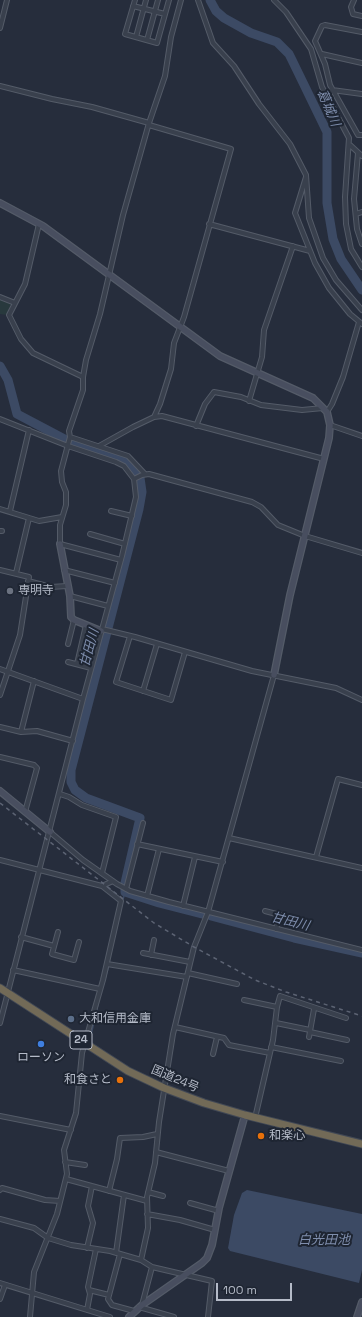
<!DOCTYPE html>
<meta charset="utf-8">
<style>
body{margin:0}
#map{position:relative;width:362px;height:1317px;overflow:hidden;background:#262d3c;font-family:"Space Grotesk",sans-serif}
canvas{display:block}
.scale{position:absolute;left:216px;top:1283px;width:76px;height:18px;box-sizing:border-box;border:2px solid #b5bbc8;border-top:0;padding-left:5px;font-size:12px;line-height:14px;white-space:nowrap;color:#b5bbc8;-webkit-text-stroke:3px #1e2532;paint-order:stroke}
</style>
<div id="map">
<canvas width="362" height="1317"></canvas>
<div class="scale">100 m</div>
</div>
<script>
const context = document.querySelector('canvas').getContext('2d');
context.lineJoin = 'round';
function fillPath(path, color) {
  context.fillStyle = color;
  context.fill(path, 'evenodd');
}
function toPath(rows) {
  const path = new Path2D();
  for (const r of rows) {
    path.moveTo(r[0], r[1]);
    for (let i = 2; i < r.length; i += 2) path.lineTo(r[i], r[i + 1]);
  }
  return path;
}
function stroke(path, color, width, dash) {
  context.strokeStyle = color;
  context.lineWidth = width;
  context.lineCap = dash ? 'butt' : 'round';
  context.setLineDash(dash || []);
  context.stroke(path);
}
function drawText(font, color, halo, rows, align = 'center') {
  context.font = font + ' "Space Grotesk","Noto Sans JP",sans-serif';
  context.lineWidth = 4;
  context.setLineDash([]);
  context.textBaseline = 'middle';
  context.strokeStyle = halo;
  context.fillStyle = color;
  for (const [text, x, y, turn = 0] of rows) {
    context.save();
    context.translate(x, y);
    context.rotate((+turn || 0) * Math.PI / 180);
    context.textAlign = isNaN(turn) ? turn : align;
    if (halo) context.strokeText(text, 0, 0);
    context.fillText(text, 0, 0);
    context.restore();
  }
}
const green = toPath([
 [0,299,11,304,7,315,0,314]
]);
const water = toPath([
 [247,1190,362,1214,362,1270,359,1283,230,1251,228,1248,234,1215,242,1193]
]);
const stream = toPath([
 [122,903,125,892],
 [103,986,109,965],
 [91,1035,98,1004]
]);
const river = toPath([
 [210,0,216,11,224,18,251,33,277,42,289,54,292,60,327,132,327,203,333,239,341,259,362,290],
 [0,366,8,380,17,414,72,443,124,460,133,467,140,478,142,492,139,509,71,770,71,782,75,790,86,798,140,818,125,883,125,892,159,903,202,914],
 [211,916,294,938,362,953]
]);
const street = toPath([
 [135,0,125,34,157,43,169,0],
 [198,0,213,43,234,66,259,104,290,144,306,175,309,218,323,258,336,280,362,310],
 [274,0,286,12,311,49,322,87,349,138,345,197,346,224,351,249,362,267],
 [354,0,351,7,353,14,362,16],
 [133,6,165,14],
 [0,28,7,0],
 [362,32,325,25,322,26,315,41,325,64,330,85,358,135,362,135],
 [136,37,146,0],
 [147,40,158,0],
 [322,54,362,63],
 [0,86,52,99,92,107,149,123],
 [332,90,362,94],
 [149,125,231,149,184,317,174,343,171,369,160,404,154,417],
 [350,145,362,156],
 [358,153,354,199,357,229,362,244],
 [306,177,295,213,315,263,329,288,350,314,362,324],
 [356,214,362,212],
 [39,224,25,284,9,315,21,339,33,353,83,377],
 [209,224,310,251],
 [0,297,15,303],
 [249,401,262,357,264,330,293,246],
 [327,412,332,404,343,377,359,322],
 [0,419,68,446,116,462,124,466,134,479,136,497,122,556,83,699,0,1023],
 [330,425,362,436],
 [196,426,205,404,214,392,241,397,261,405,302,410,323,408],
 [70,437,128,456,145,474],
 [99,446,133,427,154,417,162,416,324,459],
 [134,479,142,475,149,474,252,502,261,507,278,525,305,536,362,553],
 [0,509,39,521,62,517],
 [10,511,29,430],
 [111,511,132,516],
 [0,531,2,531],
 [90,534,125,544],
 [121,560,60,544,60,525,66,505,66,492,62,482,61,471,70,437,69,431,83,390,83,377,86,360,100,314,123,215,149,123,165,76,171,37,181,0],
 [0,570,29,577,20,635,0,695],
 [64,570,115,583],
 [16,573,29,518],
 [28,581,51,587,67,586],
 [70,596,108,606],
 [102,629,135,637,252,671,336,688,362,700],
 [130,636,116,682,171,700,185,652],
 [68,644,74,620],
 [68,662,91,668],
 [77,664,86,625],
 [0,669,83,699],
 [143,691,157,644],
 [0,727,21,732,37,731,73,741],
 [21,732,34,681],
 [0,757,34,765,37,768,25,812],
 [60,794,69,797,82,805,116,817,102,873],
 [50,832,83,860,117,884,130,891,169,902,362,950],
 [229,838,362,868],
 [137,844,223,862],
 [316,857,338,779,362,785],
 [0,860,102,886,113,881],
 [126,889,143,823],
 [147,896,159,849],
 [183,906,195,857],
 [265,911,280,915,276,929],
 [58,932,52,954,74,960,79,942],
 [21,937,54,946],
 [143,953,190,962],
 [151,955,154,940],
 [107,964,187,977],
 [13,970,100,989],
 [188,973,237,984],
 [244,1000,277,1007],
 [276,1023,310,1030],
 [175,1027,224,1038,229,1045,270,1053],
 [310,1032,347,1040],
 [309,1037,314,1009],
 [271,1047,341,1061],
 [213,1054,217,1037],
 [0,1116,71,1130],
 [255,1118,273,1040,277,1007,280,996,346,1018],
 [156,1152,229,1171],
 [65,1162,85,1165],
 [66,1179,147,1201],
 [0,1190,2,1188,45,1200,60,1201],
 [109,1191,117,1159,120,1138,143,1137,157,1134],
 [148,1192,163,1196],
 [190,1203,219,1211],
 [147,1214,180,1220,215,1230],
 [0,1219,34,1228,48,1238,71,1245,110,1251,141,1260,152,1267,212,1281,208,1317],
 [87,1248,93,1223,88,1206,92,1186],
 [116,1253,124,1195],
 [120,1254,108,1299,112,1305,134,1311],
 [141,1260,148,1228,147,1197,155,1163,159,1122,173,1034,194,947,208,912,274,675],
 [0,1283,110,1317],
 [89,1290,109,1295],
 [0,1299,5,1285],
 [142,1305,152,1267],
 [139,1307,174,1317],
 [87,1310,90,1294,88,1287,96,1249],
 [30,1317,34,1272,57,1214,67,1174,64,1150,76,1113,82,1053,103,980,121,901,102,886]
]);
const secondary = toPath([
 [0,203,43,226,220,356,313,398,327,412,330,425,329,438,290,595,274,675],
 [60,544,70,596,71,617,74,620,101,631],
 [0,791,50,832],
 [129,1317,142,1305,202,1263,207,1258,212,1245,219,1208,245,1115],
 [357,1317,362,1302]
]);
const highway = toPath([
 [0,988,128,1071,164,1088,204,1103,245,1115,362,1144]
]);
const rail = toPath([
 [0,803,154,923,194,947,255,980,286,992,362,1016]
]);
const markers = [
 [10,591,4,"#6b7280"],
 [71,1019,4,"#5c6f8a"],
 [41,1044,4,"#3f7fe0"],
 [120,1080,4,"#e8710a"],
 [261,1136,4,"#e8710a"]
];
const shields = [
 [81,1040,22]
];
const shieldNames = [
 ["24",81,1040]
];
const poiNames = [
 ["専明寺",18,591],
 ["大和信用金庫",79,1019],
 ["ローソン",41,1058,"center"],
 ["和食さと",112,1080,"right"],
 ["和楽心",269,1136]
];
const streetNames = [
 ["国道24号",175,1079,23]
];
const waterNames = [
 ["葛城川",328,108,67],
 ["甘田川",90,648,-75],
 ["甘田川",290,922,14],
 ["白光田池",324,1240]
];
fillPath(green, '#28393d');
fillPath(water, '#3c4a64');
stroke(stream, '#3c4a64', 1.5);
stroke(river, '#3c4a64', 9);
stroke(street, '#545b68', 6);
stroke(secondary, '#545b68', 8);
stroke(highway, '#414855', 9);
stroke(street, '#39404d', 4);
stroke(secondary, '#484e5f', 5.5);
stroke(highway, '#726a57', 7);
stroke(rail, '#5c6373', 1.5, [4, 4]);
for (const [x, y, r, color] of markers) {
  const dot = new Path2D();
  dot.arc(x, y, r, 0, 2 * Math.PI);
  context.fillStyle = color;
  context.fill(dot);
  stroke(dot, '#1e2532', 1.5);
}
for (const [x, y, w] of shields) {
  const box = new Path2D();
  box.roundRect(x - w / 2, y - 9, w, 18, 3);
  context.fillStyle = '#1e2532';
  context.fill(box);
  stroke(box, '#b5bbc8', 1);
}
drawText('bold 11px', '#b5bbc8', null, shieldNames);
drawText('12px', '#b5bbc8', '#1e2532', poiNames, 'left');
drawText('12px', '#b5bbc8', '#1e2532', streetNames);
drawText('italic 13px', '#7f8ead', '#1e2532', waterNames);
</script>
